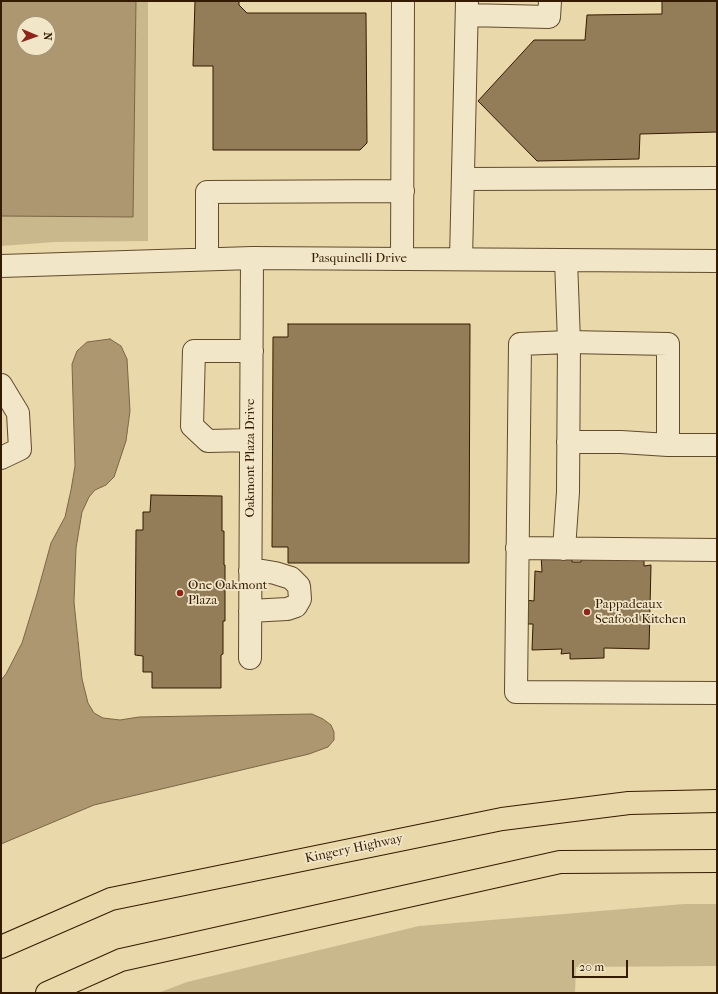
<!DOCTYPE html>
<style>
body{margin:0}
#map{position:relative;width:718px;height:994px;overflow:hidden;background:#e9d8aa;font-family:"IM FELL French Canon",serif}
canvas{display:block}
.frame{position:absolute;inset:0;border:2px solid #351a02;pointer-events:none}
.north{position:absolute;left:16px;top:16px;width:40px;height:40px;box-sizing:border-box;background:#f1e6c8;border:1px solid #a69479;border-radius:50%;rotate:92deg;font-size:11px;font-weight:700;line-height:16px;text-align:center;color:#351a02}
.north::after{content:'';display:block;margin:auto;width:14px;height:18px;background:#8f2418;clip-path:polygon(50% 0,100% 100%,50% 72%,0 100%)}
.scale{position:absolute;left:572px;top:960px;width:56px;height:18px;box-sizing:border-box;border:2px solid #351a02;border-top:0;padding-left:5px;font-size:12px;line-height:14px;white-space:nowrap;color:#351a02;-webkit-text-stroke:3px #f1e6c8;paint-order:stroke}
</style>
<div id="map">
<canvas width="718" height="994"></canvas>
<div class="frame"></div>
<div class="north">N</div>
<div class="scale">20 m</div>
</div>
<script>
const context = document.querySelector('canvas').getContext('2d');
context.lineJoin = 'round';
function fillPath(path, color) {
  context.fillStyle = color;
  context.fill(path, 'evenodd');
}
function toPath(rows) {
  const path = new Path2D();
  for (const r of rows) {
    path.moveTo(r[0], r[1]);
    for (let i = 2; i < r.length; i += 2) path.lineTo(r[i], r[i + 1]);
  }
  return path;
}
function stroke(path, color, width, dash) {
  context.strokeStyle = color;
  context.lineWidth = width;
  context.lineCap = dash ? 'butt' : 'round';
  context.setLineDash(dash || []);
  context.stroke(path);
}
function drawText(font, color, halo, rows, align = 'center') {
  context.font = font + ' "IM FELL French Canon",serif';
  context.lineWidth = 3.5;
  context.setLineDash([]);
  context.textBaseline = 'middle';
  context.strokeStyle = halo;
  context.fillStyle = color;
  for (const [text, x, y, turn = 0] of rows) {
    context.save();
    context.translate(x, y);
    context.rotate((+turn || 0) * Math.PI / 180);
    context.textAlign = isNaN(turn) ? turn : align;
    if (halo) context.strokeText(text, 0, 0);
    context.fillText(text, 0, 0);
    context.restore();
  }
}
const green = toPath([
 [1,1,148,1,148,241,55,242,1,246],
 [24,24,48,24,48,48,24,48],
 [684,904,717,904,717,966,576,967,575,993,158,993,187,982,419,926]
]);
const water = toPath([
 [1,1,136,1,133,217,1,216,1,1],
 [24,24,48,24,48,48,24,48,24,24],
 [110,339,121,346,127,359,130,411,126,441,114,477,106,485,95,490,89,497,82,512,76,548,74,602,82,679,88,703,94,713,103,718,120,720,139,717,312,714,323,719,331,725,334,732,334,740,328,747,309,754,94,805,1,844,1,680,6,674,22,643,37,594,51,543,65,517,71,490,75,466,72,364,77,351,87,342,110,339]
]);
const building = toPath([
 [195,1,239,1,239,5,247,13,366,13,367,143,360,150,213,150,213,66,193,66,195,1],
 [662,1,717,1,717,132,640,134,639,159,537,161,478,101,534,40,585,40,587,15,662,14,662,1],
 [288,324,470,324,469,563,288,563,288,547,272,547,273,337,288,337,288,324],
 [151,495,222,496,222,531,224,531,224,565,225,565,225,621,223,621,223,654,221,655,221,688,152,688,152,672,143,672,143,656,135,655,136,530,143,530,143,512,150,512,151,495],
 [572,552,572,562,581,562,582,556,644,553,644,566,651,565,649,649,604,648,604,658,570,659,570,653,561,654,562,649,532,650,533,624,524,624,525,600,534,601,535,571,542,572,541,554,572,552]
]);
const minor = toPath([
 [467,15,549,17,550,1],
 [463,179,717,178],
 [207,259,207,192,403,191],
 [402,259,403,1],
 [461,259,467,1],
 [566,260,569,342,520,344,516,692,717,693],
 [1,266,252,258,717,261],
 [1,385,18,413,20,449,1,458],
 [251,440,208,441,192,426,194,351,252,351],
 [568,442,621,442,668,445,717,445],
 [517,548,717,550],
 [564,549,568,492,569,342,668,344,668,445],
 [250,611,287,609,296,606,300,599,299,586,291,578,275,573,263,571,250,571],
 [250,658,252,258]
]);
const highway = toPath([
 [1,947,111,899,502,819,629,803,717,801],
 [47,993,121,960,560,862,717,861]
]);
const markers = [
 [180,593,4,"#8f2418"],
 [587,612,4,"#8f2418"]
];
const streetNames = [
 ["Pasquinelli Drive",359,259],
 ["Oakmont Plaza Drive",251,458,-90],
 ["Kingery Highway",354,849,-12]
];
const poiNames = [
 ["One Oakmont",188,586],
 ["Plaza",188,601],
 ["Pappadeaux",595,605],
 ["Seafood Kitchen",595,620]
];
fillPath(green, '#cab88d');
fillPath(water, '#ac9771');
stroke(water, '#7c6545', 1);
fillPath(building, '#937d59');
stroke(building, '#351a02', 1);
stroke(minor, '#624a2c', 24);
stroke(highway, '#351a02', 24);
stroke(minor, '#f1e6c8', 22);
stroke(highway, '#e9d8aa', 22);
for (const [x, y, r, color] of markers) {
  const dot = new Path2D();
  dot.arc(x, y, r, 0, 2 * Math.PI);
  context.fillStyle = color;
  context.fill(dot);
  stroke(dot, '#f1e6c8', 1.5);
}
drawText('13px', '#351a02', '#f1e6c8', streetNames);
drawText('13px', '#351a02', '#f1e6c8', poiNames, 'left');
</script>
